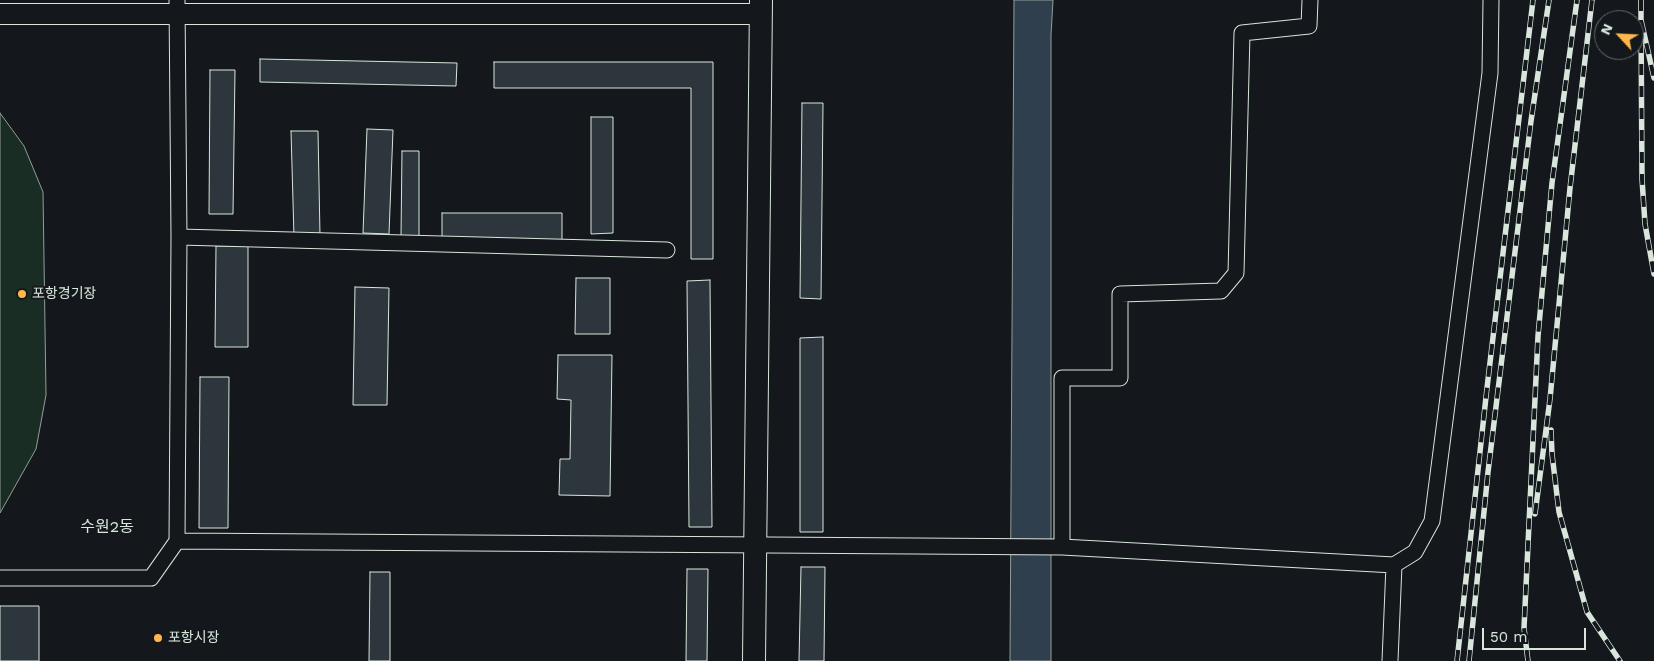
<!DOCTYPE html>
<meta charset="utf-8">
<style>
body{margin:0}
#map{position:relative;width:1654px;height:661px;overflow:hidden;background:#14181c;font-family:"Work Sans",sans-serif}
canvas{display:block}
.north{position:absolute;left:1594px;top:10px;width:50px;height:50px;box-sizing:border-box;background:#14181c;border:1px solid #626a69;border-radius:50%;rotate:295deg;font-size:14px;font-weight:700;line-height:20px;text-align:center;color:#d8e6dc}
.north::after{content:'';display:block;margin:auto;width:18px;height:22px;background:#ffb74d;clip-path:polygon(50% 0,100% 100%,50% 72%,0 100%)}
.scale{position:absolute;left:1482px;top:628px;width:104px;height:22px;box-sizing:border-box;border:2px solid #d8e6dc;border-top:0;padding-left:6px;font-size:15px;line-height:18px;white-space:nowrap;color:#d8e6dc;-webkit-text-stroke:4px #14181c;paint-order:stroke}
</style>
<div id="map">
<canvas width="1654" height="661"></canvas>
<div class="north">N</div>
<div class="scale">50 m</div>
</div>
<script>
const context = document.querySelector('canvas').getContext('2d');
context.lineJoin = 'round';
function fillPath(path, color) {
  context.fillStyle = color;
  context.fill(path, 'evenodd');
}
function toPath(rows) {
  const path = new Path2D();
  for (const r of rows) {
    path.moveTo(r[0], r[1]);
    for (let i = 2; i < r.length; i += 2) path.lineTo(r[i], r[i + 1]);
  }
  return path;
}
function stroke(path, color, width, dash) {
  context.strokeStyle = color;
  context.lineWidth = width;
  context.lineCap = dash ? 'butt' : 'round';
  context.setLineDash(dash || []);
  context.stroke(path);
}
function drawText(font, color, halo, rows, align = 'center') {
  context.font = font + ' "Work Sans","Noto Sans KR",sans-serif';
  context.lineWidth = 4;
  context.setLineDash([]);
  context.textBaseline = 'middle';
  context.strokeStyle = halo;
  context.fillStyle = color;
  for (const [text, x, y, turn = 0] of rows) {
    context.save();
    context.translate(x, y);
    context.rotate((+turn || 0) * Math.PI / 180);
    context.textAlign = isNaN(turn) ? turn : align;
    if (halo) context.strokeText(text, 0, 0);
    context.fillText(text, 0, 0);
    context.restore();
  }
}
const green = toPath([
 [0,113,24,146,43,192,46,395,36,449,0,513,0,113]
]);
const water = toPath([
 [1014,0,1053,0,1051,35,1051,661,1010,661,1014,0]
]);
const building = toPath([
 [260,59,457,63,456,86,260,82,260,59],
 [494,62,713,62,713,259,691,259,691,88,494,88,494,62],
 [210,70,235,70,233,214,209,214,210,70],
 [802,103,823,103,821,299,800,298,802,103],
 [591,117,613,117,613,233,591,234,591,117],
 [367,129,393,130,389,234,363,233,367,129],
 [291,131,318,131,320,236,294,237,291,131],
 [402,151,419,151,419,236,401,236,402,151],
 [442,213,562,213,562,242,442,241,442,213],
 [216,246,248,246,248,347,215,347,216,246],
 [576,278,610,278,610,334,575,334,576,278],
 [710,280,712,527,689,527,687,281,710,280],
 [355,287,389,288,387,405,353,405,355,287],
 [823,337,823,532,800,532,800,338,823,337],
 [558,355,612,355,610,496,559,495,560,459,570,459,571,400,557,399,558,355],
 [200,377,229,377,228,528,199,528,200,377],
 [801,567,825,567,824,661,799,661,801,567],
 [687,569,708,569,707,661,686,661,687,569],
 [370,572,390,572,390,661,369,661,370,572],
 [0,606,39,606,39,661,0,661,0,606]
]);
const minor = toPath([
 [179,237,667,250],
 [177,541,179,237,177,0],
 [1062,547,1062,378,1120,378,1120,294,1221,291,1236,273,1242,33,1309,26,1310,0],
 [0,578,151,578,177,541,1062,547,1394,565],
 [1390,661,1394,565,1415,552,1432,521,1490,73,1491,0]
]);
const major = toPath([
 [0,14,761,14]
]);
const highway = toPath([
 [754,661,761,0]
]);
const rail = toPath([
 [1641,0,1641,20,1654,78],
 [1641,20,1642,179,1645,224,1654,274],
 [1551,430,1552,454,1559,512,1587,612,1620,661],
 [1535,514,1550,399,1570,188,1592,0],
 [1457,661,1487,388,1533,0],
 [1469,661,1488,472,1531,121,1549,0],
 [1528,661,1524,628,1538,336,1552,183,1577,0]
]);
const markers = [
 [22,294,5,"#ffb74d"],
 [158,638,5,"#ffb74d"]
];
const poiNames = [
 ["포항경기장",32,294],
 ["포항시장",168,638]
];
const quarterNames = [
 ["수원2동",107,527]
];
fillPath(green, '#1a2d24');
stroke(green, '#939e99', 1);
fillPath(water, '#2f3f4d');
stroke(water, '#939e99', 1);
fillPath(building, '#2c363c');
stroke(building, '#d8e6dc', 1);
stroke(minor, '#d8e6dc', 17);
stroke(major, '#d8e6dc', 22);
stroke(highway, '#d8e6dc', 24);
stroke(minor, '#14181c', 15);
stroke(major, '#14181c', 20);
stroke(highway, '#14181c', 22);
stroke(rail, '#d8e6dc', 5.5);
stroke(rail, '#14181c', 4, [11]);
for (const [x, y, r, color] of markers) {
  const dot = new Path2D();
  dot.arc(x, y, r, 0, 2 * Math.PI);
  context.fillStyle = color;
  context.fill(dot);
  stroke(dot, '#14181c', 2);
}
drawText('14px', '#d8e6dc', '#14181c', poiNames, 'left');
drawText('16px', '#d8e6dc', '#14181c', quarterNames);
</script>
